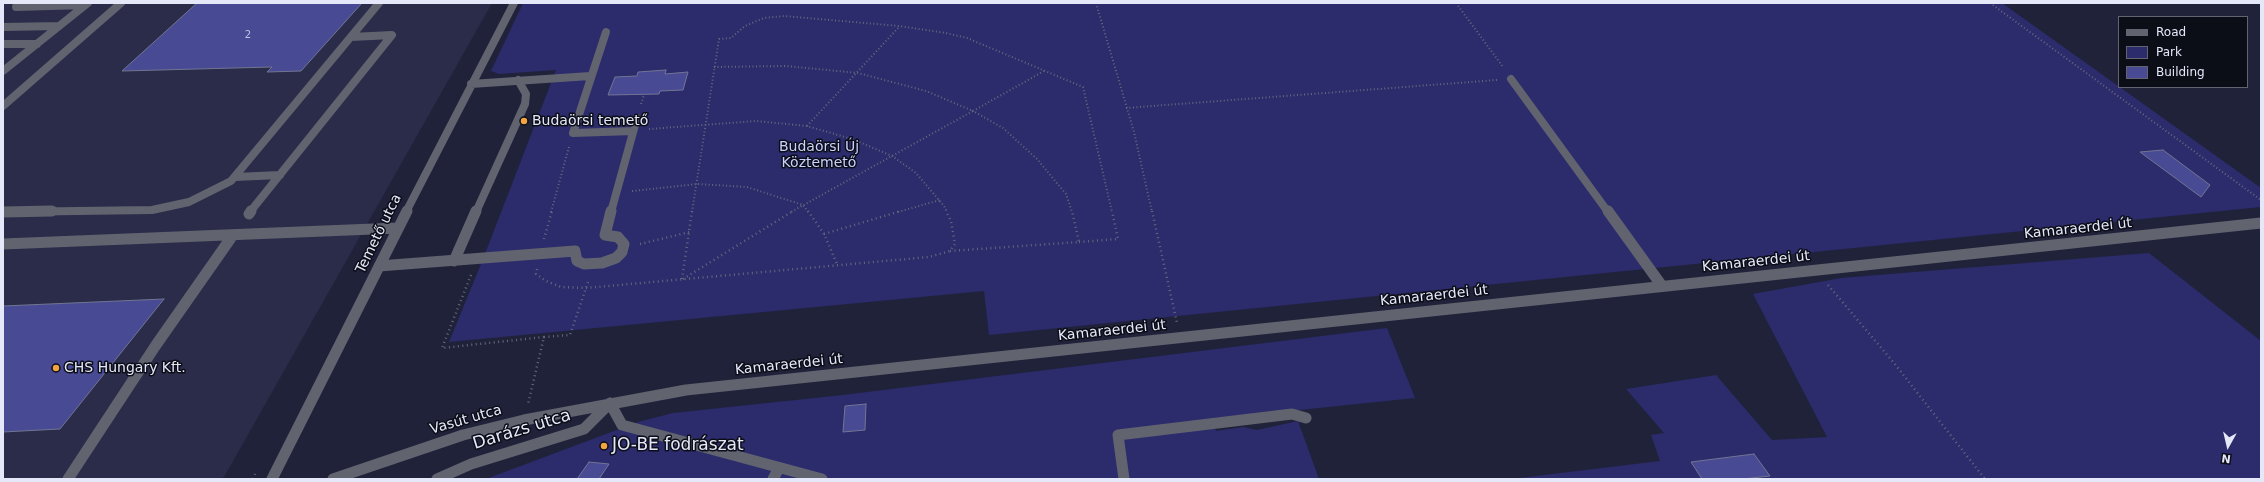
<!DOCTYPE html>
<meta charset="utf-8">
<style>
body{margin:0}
#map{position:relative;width:2264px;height:482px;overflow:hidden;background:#20223a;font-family:"DejaVu Sans",sans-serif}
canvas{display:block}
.frame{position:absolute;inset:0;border:4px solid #e5e8f8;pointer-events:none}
.legend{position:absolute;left:2118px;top:16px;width:130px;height:72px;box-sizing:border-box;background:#0b0d17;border:1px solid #626571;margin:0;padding:5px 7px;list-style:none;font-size:12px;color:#e5e8f8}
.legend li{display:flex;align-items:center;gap:8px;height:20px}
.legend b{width:20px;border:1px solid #626571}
.north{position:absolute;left:2208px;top:426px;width:40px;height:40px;-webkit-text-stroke:3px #0b0d17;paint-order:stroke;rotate:188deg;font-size:11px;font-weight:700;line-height:16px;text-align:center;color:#e5e8f8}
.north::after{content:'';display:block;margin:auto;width:14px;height:18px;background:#e5e8f8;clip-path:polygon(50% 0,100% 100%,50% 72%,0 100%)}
</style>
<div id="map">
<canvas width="2264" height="482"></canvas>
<div class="frame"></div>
<ul class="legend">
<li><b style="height:5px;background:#61636f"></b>Road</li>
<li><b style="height:11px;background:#2c2b6c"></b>Park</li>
<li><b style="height:11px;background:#484b94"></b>Building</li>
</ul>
<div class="north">N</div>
</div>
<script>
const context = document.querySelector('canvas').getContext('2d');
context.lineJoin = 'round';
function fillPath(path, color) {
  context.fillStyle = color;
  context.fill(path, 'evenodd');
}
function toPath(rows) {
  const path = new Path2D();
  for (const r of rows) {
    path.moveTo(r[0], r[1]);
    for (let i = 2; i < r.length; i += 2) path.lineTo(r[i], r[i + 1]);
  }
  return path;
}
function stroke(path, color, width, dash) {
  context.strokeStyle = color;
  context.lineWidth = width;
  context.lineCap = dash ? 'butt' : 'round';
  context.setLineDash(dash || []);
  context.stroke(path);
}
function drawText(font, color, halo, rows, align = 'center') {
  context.font = font + ' "DejaVu Sans",sans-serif';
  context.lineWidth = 3;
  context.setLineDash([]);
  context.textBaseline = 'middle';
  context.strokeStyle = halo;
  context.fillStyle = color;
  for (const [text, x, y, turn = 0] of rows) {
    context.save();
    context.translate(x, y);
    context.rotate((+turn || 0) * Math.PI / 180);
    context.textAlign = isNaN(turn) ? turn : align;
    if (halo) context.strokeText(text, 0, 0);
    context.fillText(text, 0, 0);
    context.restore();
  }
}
const built = toPath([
 [3,3,492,3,224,477,217,479,3,479]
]);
const green = toPath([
 [523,3,2002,3,2261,188,2261,207,989,335,984,291,449,342,483,259,556,70,499,74,491,71],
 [2149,253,2261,341,2261,479,1511,479,1660,461,1651,435,1664,433,1626,389,1716,375,1772,440,1827,437,1753,294,1841,278],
 [1387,328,1415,398,1212,419,1216,431,1243,427,1257,430,1298,421,1319,479,486,479,638,422,673,413,843,395]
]);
const building = toPath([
 [197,3,362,3,301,71,267,72,272,67,122,71,197,3],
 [666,70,665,74,688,72,683,90,660,91,659,94,608,95,615,77,637,76,638,72,666,70],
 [2163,150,2210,185,2201,197,2140,152,2163,150],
 [164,299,60,429,3,432,3,306,164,299],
 [866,404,865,430,843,432,845,406,866,404],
 [1754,454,1770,476,1742,479,1702,479,1691,462,1754,454],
 [589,462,609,464,599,479,577,479,589,462]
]);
const pathFar1 = toPath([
 [1096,3,1134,132,1152,212],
 [1456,3,1503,67],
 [1990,3,2261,200],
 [714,67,786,66,858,73,926,91,973,111,791,212],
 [1044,71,973,111,1003,128,1037,159,1066,194,1072,212],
 [641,104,644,95],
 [1126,108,1497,80],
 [807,126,899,27],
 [649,129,756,121,807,126,852,139,892,156,916,173,944,206,947,212],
 [632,191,698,184,747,187,803,205,808,212],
 [551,212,569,147],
 [692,212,719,39,731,38,745,26,764,18,784,16,899,26,946,33,967,38,1083,87,1112,212],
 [898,212,940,200]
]);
const path = toPath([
 [808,211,824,234,837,264],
 [1152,211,1177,323],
 [824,234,901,211],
 [544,239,552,211],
 [1079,242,1118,239,1112,211],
 [640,244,690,232],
 [950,251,1079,242,1072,211],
 [537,269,536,274,546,281,561,287,586,288,929,257,950,251,955,244,951,221,946,211],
 [471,275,442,348,544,337,528,404],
 [682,279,692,211],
 [683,279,793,211],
 [1828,285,1894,363,1985,479],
 [544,337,570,335,589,279],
 [253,479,256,472]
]);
const minorFar1 = toPath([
 [16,7,85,5],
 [3,27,59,26],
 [606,32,573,133,633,131],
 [3,44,37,44],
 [3,71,88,3],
 [1511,79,1608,212],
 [471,84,590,76],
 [3,106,121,3],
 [235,177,280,175],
 [3,212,152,210,189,202,231,181,379,3],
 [250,212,392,35,351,37],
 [406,212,514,3],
 [476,212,525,104,526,94,518,80],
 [611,212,637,118]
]);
const minor = toPath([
 [1608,211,1662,286],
 [3,212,52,211],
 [249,214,251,211],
 [3,244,398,228],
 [454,261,476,211],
 [379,266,575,251,577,261,584,264,602,263,616,258,622,252,624,244,618,237,605,235,611,211],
 [610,403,622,425,822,479],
 [68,479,156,345,233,235],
 [272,479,407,211],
 [333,479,463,435,524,420,686,390,2261,223],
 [437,479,471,464,584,429,610,403],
 [773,479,779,468],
 [1124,479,1118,435,1292,414,1306,418]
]);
const markers = [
 [524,121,4,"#f3a542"],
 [56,368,4,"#f3a542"],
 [604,446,4,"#f3a542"]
];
const farNumbernames = [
 ["2",248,35]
];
const poiNames = [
 ["Budaörsi temető",532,121],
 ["CHS Hungary Kft.",64,368]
];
const parkNames = [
 ["Budaörsi Új",819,147],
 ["Köztemető",819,163]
];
const streetNames = [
 ["Kamaraerdei út",2078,229,-6],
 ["Temető utca",379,234,-64],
 ["Kamaraerdei út",1756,262,-6],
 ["Kamaraerdei út",1434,296,-6],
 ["Kamaraerdei út",1112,331,-6],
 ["Kamaraerdei út",789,365,-6],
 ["Vasút utca",466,420,-16]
];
const nearStreetnames = [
 ["Darázs utca",522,430,-17]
];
const nearPoinames = [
 ["JO-BE fodrászat",612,446]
];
fillPath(built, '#2a2c4a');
fillPath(green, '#2c2b6c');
fillPath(building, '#484b94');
stroke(building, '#717592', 1);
stroke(pathFar1, '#66687d', 2, [1, 2.5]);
stroke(path, '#66687d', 2.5, [1, 3.5]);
stroke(minorFar1, '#61636f', 8);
stroke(minor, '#61636f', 11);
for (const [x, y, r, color] of markers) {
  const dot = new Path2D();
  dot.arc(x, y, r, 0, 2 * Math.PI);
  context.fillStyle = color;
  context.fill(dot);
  stroke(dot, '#0b0d17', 1.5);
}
drawText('10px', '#bec1df', null, farNumbernames);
drawText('14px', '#e5e8f8', '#0b0d17', poiNames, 'left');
drawText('14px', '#ccd2fd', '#0b0d17', parkNames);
drawText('14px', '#e5e8f8', '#0b0d17', streetNames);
drawText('17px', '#e5e8f8', '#0b0d17', nearStreetnames);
drawText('17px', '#e5e8f8', '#0b0d17', nearPoinames, 'left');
</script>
